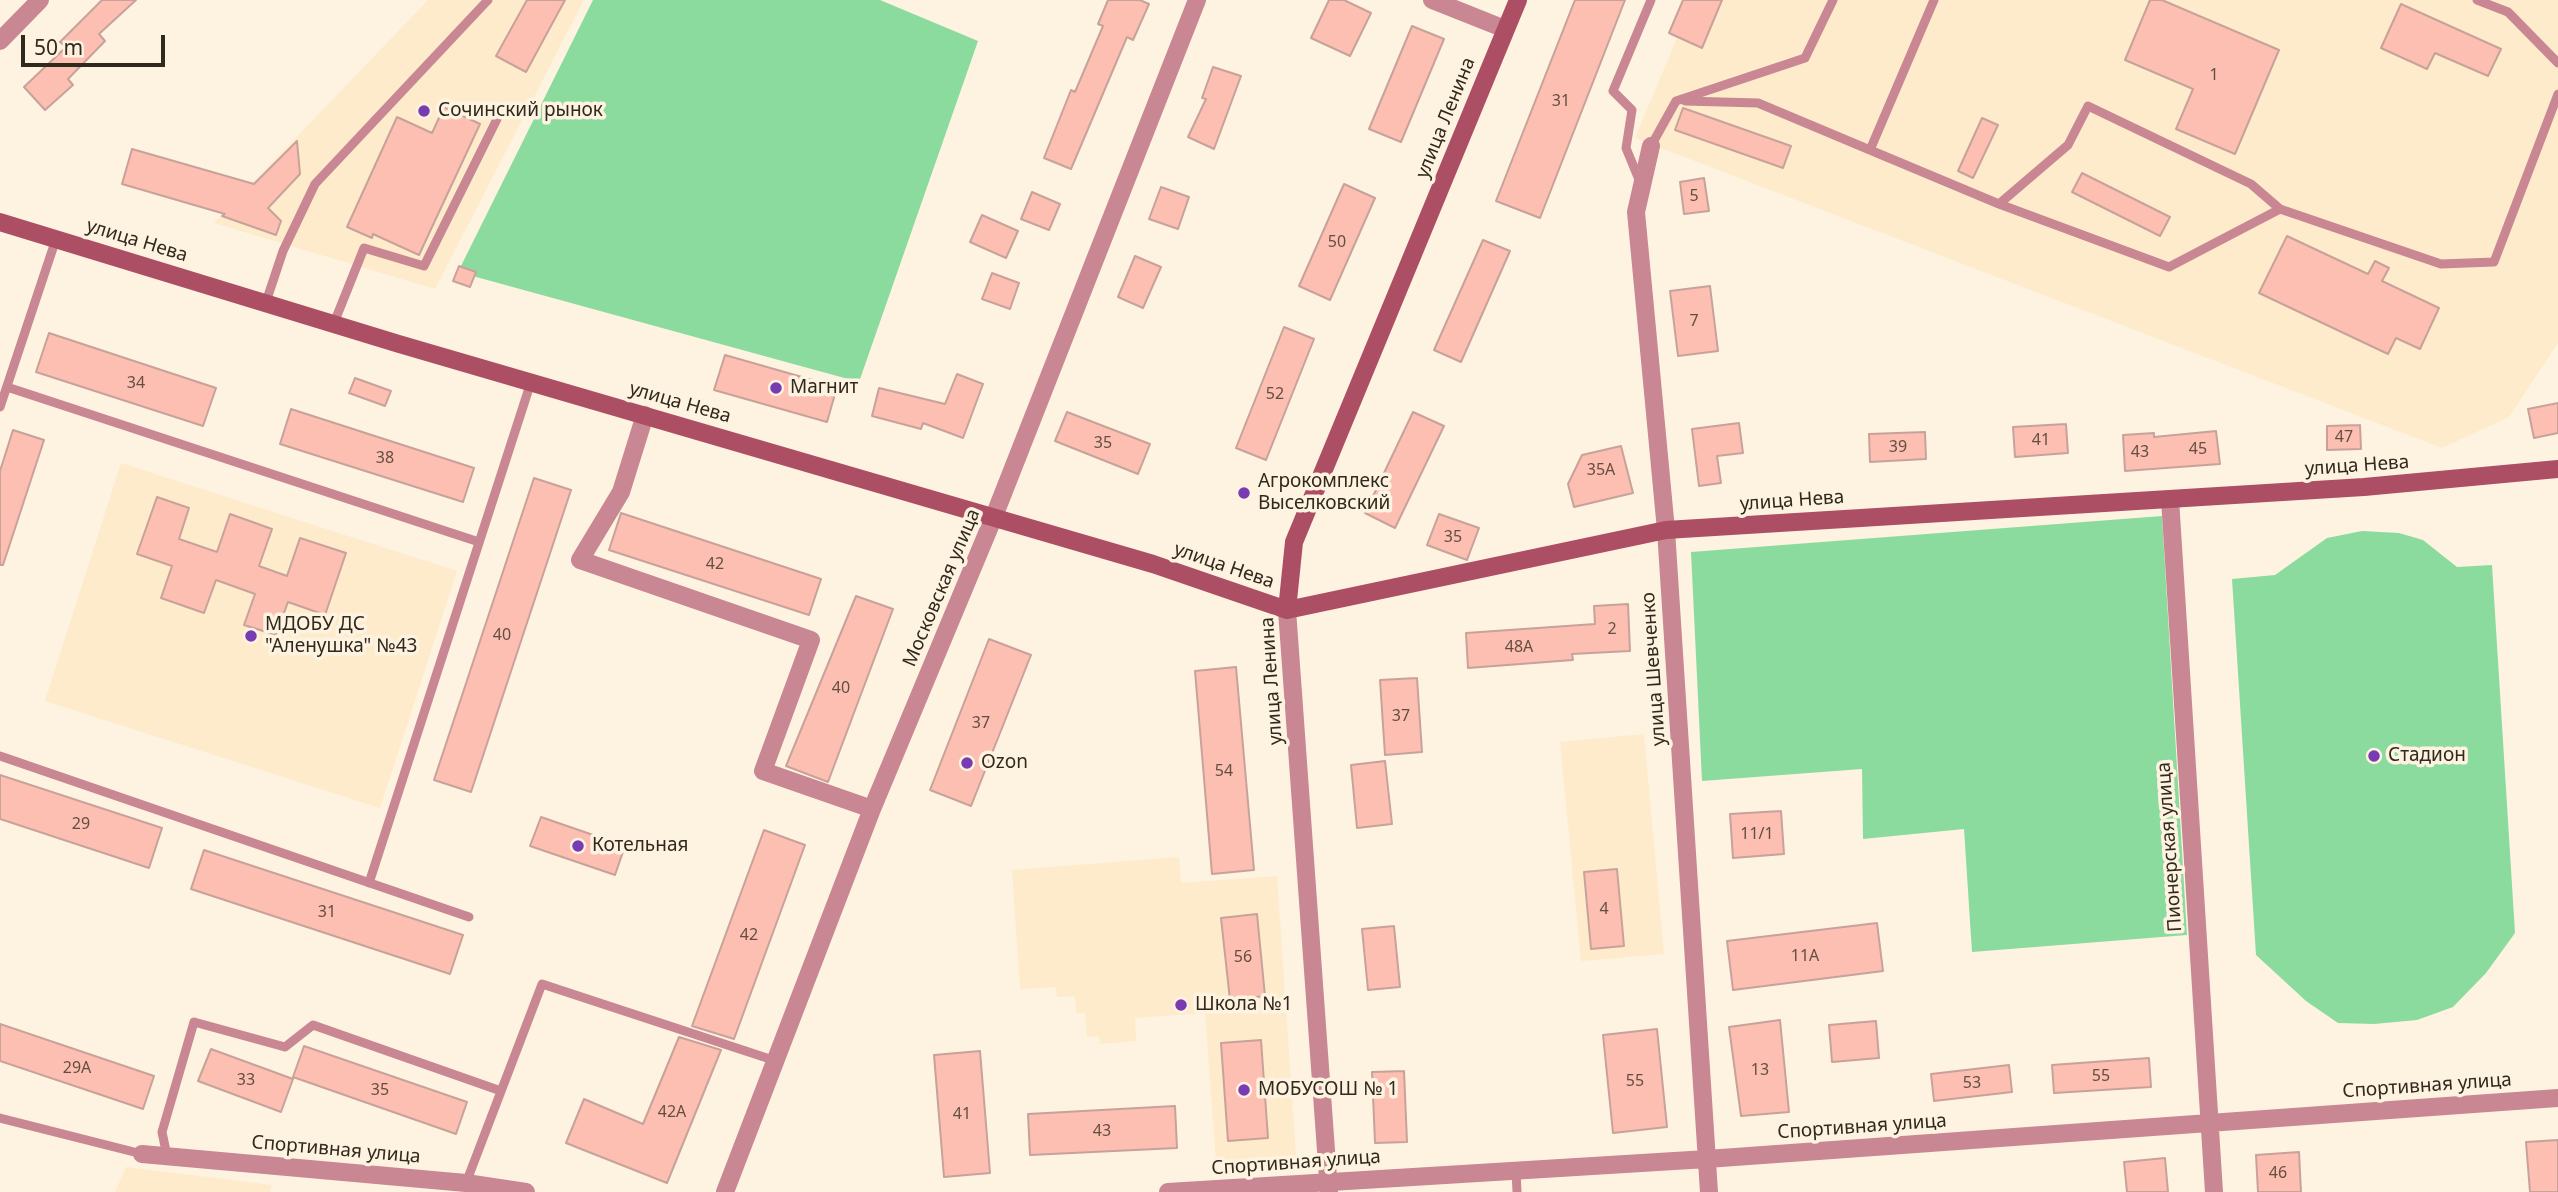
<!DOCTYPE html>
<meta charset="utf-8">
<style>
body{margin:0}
#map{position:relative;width:2558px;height:1192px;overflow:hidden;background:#fef3e0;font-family:"Noto Sans",sans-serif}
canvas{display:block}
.scale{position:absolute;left:21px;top:35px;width:144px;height:32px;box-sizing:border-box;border:4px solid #30291d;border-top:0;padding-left:9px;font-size:21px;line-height:24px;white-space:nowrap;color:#30291d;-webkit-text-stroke:5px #fef3e0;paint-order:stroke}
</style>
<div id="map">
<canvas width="2558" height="1192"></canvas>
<div class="scale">50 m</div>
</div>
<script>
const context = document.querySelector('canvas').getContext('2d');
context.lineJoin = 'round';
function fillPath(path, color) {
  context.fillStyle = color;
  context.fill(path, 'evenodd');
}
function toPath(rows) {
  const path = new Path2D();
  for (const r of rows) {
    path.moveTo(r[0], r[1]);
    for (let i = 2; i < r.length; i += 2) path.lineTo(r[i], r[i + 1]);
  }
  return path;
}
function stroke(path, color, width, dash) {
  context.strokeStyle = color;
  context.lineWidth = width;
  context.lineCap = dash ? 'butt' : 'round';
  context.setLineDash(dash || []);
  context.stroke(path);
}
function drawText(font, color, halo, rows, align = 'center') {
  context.font = font + ' "Noto Sans",sans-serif';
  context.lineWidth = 7;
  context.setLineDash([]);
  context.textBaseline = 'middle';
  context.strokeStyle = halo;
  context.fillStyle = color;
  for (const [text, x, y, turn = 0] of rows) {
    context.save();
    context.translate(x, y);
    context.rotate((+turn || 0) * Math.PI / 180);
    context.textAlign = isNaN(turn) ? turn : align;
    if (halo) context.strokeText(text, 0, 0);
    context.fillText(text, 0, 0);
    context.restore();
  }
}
const built = toPath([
 [428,0,584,0,435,289,214,223],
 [1693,0,2558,0,2558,343,2509,417,2442,448,1635,138],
 [121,463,457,571,380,808,45,701],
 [1644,734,1664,954,1581,961,1560,742],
 [1179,857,1181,883,1277,876,1296,1156,1216,1162,1205,1013,1135,1018,1136,1041,1100,1044,1099,1036,1087,1037,1085,1013,1076,1013,1075,996,1057,997,1056,987,1020,989,1012,870],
 [126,1167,272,1185,270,1192,115,1192]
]);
const green = toPath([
 [593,0,880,0,978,41,859,382,458,272],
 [2162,516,2187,935,1972,952,1964,829,1863,839,1862,769,1702,781,1691,552],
 [2362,531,2399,533,2423,540,2457,567,2492,565,2515,933,2486,973,2453,1007,2417,1020,2374,1024,2338,1023,2306,1001,2256,955,2232,579,2275,575,2327,538]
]);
const building = toPath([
 [102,0,136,0,99,34,105,41,68,79,73,85,45,110,24,87,66,47,60,42,102,0],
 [527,0,565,0,526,72,496,56,527,0],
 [1108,0,1140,0,1149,4,1133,40,1127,37,1071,169,1044,158,1071,90,1075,92,1103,26,1098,24,1108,0],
 [1329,0,1344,0,1371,13,1350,56,1311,38,1329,0],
 [1575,0,1625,0,1540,218,1496,201,1575,0],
 [1683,0,1722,0,1702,48,1669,33,1683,0],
 [2150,0,2162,0,2279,50,2235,154,2176,129,2193,89,2125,60,2150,0],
 [2401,4,2501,49,2488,76,2435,53,2427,69,2381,48,2401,4],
 [1412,26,1444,39,1401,142,1369,129,1412,26],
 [1213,67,1241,76,1214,149,1188,137,1206,99,1202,98,1213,67],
 [444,107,480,124,419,255,373,234,372,238,347,227,397,117,432,133,444,107],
 [1683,108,1791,146,1783,168,1675,130,1683,108],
 [1982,118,1998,125,1973,178,1958,171,1982,118],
 [297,141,300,174,268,208,281,221,276,235,222,216,225,214,122,184,132,149,254,184,297,141],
 [2082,173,2170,217,2160,236,2072,192,2082,173],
 [1704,178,1709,211,1684,214,1680,182,1704,178],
 [1344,184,1375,198,1330,300,1299,286,1344,184],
 [1161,187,1189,197,1178,229,1149,219,1161,187],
 [1032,192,1060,204,1049,230,1021,219,1032,192],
 [982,215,1018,231,1006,258,970,242,982,215],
 [2287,236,2368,274,2375,261,2389,268,2382,281,2439,308,2420,349,2396,338,2388,354,2259,293,2287,236],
 [1483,240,1510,251,1461,362,1434,350,1483,240],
 [1135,256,1161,267,1143,308,1118,297,1135,256],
 [459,266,476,272,470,287,453,281,459,266],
 [992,273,1019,283,1010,309,982,299,992,273],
 [1710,286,1718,351,1678,356,1670,291,1710,286],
 [1284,327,1314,339,1266,460,1236,448,1284,327],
 [49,333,216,388,203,426,36,372,49,333],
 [725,355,837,387,827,422,714,390,725,355],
 [957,374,983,384,963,438,923,423,921,429,872,416,879,388,945,404,957,374],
 [355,378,391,391,385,406,349,393,355,378],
 [2558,403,2558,433,2534,438,2528,409,2558,403],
 [291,409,474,468,463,502,280,444,291,409],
 [1067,412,1150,444,1138,474,1055,441,1067,412],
 [1413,412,1444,426,1395,528,1365,513,1413,412],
 [1739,423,1743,453,1717,456,1721,483,1699,486,1692,429,1739,423],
 [2066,424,2068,453,2015,457,2013,427,2066,424],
 [2360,425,2361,449,2327,450,2327,426,2360,425],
 [13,430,44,440,3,565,0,565,0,471,13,430],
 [2216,431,2220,464,2125,471,2123,435,2154,433,2154,437,2216,431],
 [1925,432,1926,459,1870,462,1869,434,1925,432],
 [1621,446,1633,493,1574,507,1568,484,1582,455,1621,446],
 [534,478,571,490,471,792,434,780,534,478],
 [157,497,189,508,179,539,217,552,230,514,272,529,259,566,287,576,300,538,346,553,325,615,288,602,276,635,244,625,255,594,216,580,204,613,161,598,172,566,137,554,157,497],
 [621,513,821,579,809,615,609,550,621,513],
 [1439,514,1479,528,1467,560,1427,545,1439,514],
 [856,596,893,609,828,782,786,766,856,596],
 [1628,604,1630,651,1572,654,1573,660,1468,668,1466,633,1595,624,1594,606,1628,604],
 [989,639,1031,655,971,806,930,790,989,639],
 [1236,667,1254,870,1212,874,1195,671,1236,667],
 [1417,678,1422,752,1385,755,1380,680,1417,678],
 [1385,761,1392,824,1357,828,1351,765,1385,761],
 [0,775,162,828,149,868,0,819,0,775],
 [1781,811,1784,854,1733,858,1730,814,1781,811],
 [541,817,625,846,615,875,530,846,541,817],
 [764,830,805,845,734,1039,692,1026,764,830],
 [204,850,463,935,450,974,191,889,204,850],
 [1617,869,1624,946,1591,949,1584,872,1617,869],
 [1257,914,1265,996,1230,1000,1221,918,1257,914],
 [1877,923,1883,971,1733,990,1727,941,1877,923],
 [1394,926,1400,987,1368,990,1362,929,1394,926],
 [1780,1020,1789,1112,1741,1116,1729,1027,1780,1020],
 [1876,1021,1879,1058,1832,1062,1829,1025,1876,1021],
 [0,1024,154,1076,143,1109,0,1061,0,1024],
 [1657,1029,1667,1127,1613,1133,1603,1035,1657,1029],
 [679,1037,721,1050,667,1183,566,1143,584,1099,643,1124,679,1037],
 [1261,1040,1268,1138,1228,1141,1221,1043,1261,1040],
 [304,1046,467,1102,456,1134,293,1077,304,1046],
 [211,1049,293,1079,281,1112,198,1081,211,1049],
 [980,1051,990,1173,944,1177,934,1055,980,1051],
 [2149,1058,2151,1087,2054,1093,2052,1065,2149,1058],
 [2009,1065,2012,1092,1934,1101,1931,1074,2009,1065],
 [1404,1071,1407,1142,1375,1143,1372,1072,1404,1071],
 [1175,1106,1177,1148,1030,1155,1028,1114,1175,1106],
 [2558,1140,2558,1192,2530,1192,2526,1142,2558,1140],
 [2299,1152,2301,1192,2258,1192,2256,1155,2299,1152],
 [2165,1158,2168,1192,2127,1192,2124,1162,2165,1158]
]);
const service = toPath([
 [1934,0,1870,150,1999,204,2169,267,2280,209,2441,264,2494,262,2558,94],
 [2477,0,2508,12,2558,63],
 [1685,101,1758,103,1870,150],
 [1651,146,1676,101,1805,58,1833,0],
 [1640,182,1626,148,1632,110,1613,91,1651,0],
 [1999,204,2068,145,2088,106,2251,184,2280,209],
 [266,302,283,251,315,184,488,0],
 [334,323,364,248,424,266,499,115],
 [7,387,479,542],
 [0,407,56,239],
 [0,756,469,917],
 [369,883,531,382],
 [0,1118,142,1154],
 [167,1156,162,1132,194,1022,285,1047,313,1025,501,1091],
 [1516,1170,1517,1192],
 [466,1183,542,984,776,1061]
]);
const minor = toPath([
 [1432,0,1505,29],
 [0,41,40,0],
 [1651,146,1636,212,1666,530,1709,1192],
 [645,415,621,492,580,560,811,640,763,771,872,809],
 [2170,499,2214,1192],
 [142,1154,466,1183,526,1192],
 [725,1192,872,809,993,519,1197,0],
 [1168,1192,1707,1159,2558,1098]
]);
const tertiary = toPath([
 [1287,610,1329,1192]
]);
const secondary = toPath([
 [0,222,399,344,1153,564,1287,610,1666,530,2364,487,2558,469],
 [1287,610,1294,542,1518,0]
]);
const markers = [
 [424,111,7,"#783bb1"],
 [776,388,7,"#783bb1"],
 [1244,493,7,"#783bb1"],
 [251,636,7,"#783bb1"],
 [2374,756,7,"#783bb1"],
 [967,763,7,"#783bb1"],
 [578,846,7,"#783bb1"],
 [1181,1005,7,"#783bb1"],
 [1244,1090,7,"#783bb1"]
];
const numberNames = [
 ["1",2214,75],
 ["31",1561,101],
 ["5",1694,196],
 ["50",1337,242],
 ["7",1694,321],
 ["34",136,383],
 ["52",1275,394],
 ["47",2344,437],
 ["41",2041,440],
 ["35",1103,443],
 ["39",1898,447],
 ["45",2198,449],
 ["43",2140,452],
 ["38",385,458],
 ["35А",1601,470],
 ["35",1453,537],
 ["42",715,564],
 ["2",1612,629],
 ["40",502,635],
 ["48А",1519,647],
 ["40",841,688],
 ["37",1401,716],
 ["37",981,723],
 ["54",1224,771],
 ["29",81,824],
 ["11/1",1757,834],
 ["4",1604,909],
 ["31",327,912],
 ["42",749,935],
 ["11А",1805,956],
 ["56",1243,957],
 ["29А",77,1068],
 ["13",1760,1070],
 ["55",2101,1076],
 ["33",246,1080],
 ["55",1635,1081],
 ["53",1972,1083],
 ["35",380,1090],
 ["42А",672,1112],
 ["41",962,1114],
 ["43",1102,1131],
 ["46",2278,1173]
];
const poiNames = [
 ["Сочинский рынок",438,111],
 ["Магнит",790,388],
 ["Агрокомплекс",1258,482],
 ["Выселковский",1258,504],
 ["МДОБУ ДС",265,625],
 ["\"Аленушка\" №43",265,647],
 ["Стадион",2388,756],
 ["Ozon",981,763],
 ["Котельная",592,846],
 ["Школа №1",1195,1005],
 ["МОБУСОШ № 1",1258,1090]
];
const streetNames = [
 ["улица Ленина",1446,118,-68],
 ["улица Нева",137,241,17],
 ["улица Нева",680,403,16],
 ["улица Нева",2357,466,-4],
 ["улица Нева",1792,501,-4],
 ["улица Нева",1224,566,19],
 ["Московская улица",942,588,-67],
 ["улица Шевченко",1654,669,-94],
 ["улица Ленина",1272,681,-94],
 ["Пионерская улица",2170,847,-94],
 ["Спортивная улица",2427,1086,-4],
 ["Спортивная улица",1862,1127,-4],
 ["Спортивная улица",336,1150,5],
 ["Спортивная улица",1296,1163,-4]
];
fillPath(built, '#fdebcc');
fillPath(green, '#8bdb9e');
fillPath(building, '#fcbfb1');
stroke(building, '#c8a29a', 2);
stroke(service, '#c88792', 9);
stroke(minor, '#c88792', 18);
stroke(tertiary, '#c88792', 18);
stroke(secondary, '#ac4f64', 18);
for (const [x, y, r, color] of markers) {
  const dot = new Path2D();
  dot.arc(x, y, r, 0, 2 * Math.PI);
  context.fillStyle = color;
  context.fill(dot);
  stroke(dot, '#fef3e0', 2.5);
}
drawText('16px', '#634e42', null, numberNames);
drawText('19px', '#30291d', '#fef3e0', poiNames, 'left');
drawText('19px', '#30291d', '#fef3e0', streetNames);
</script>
